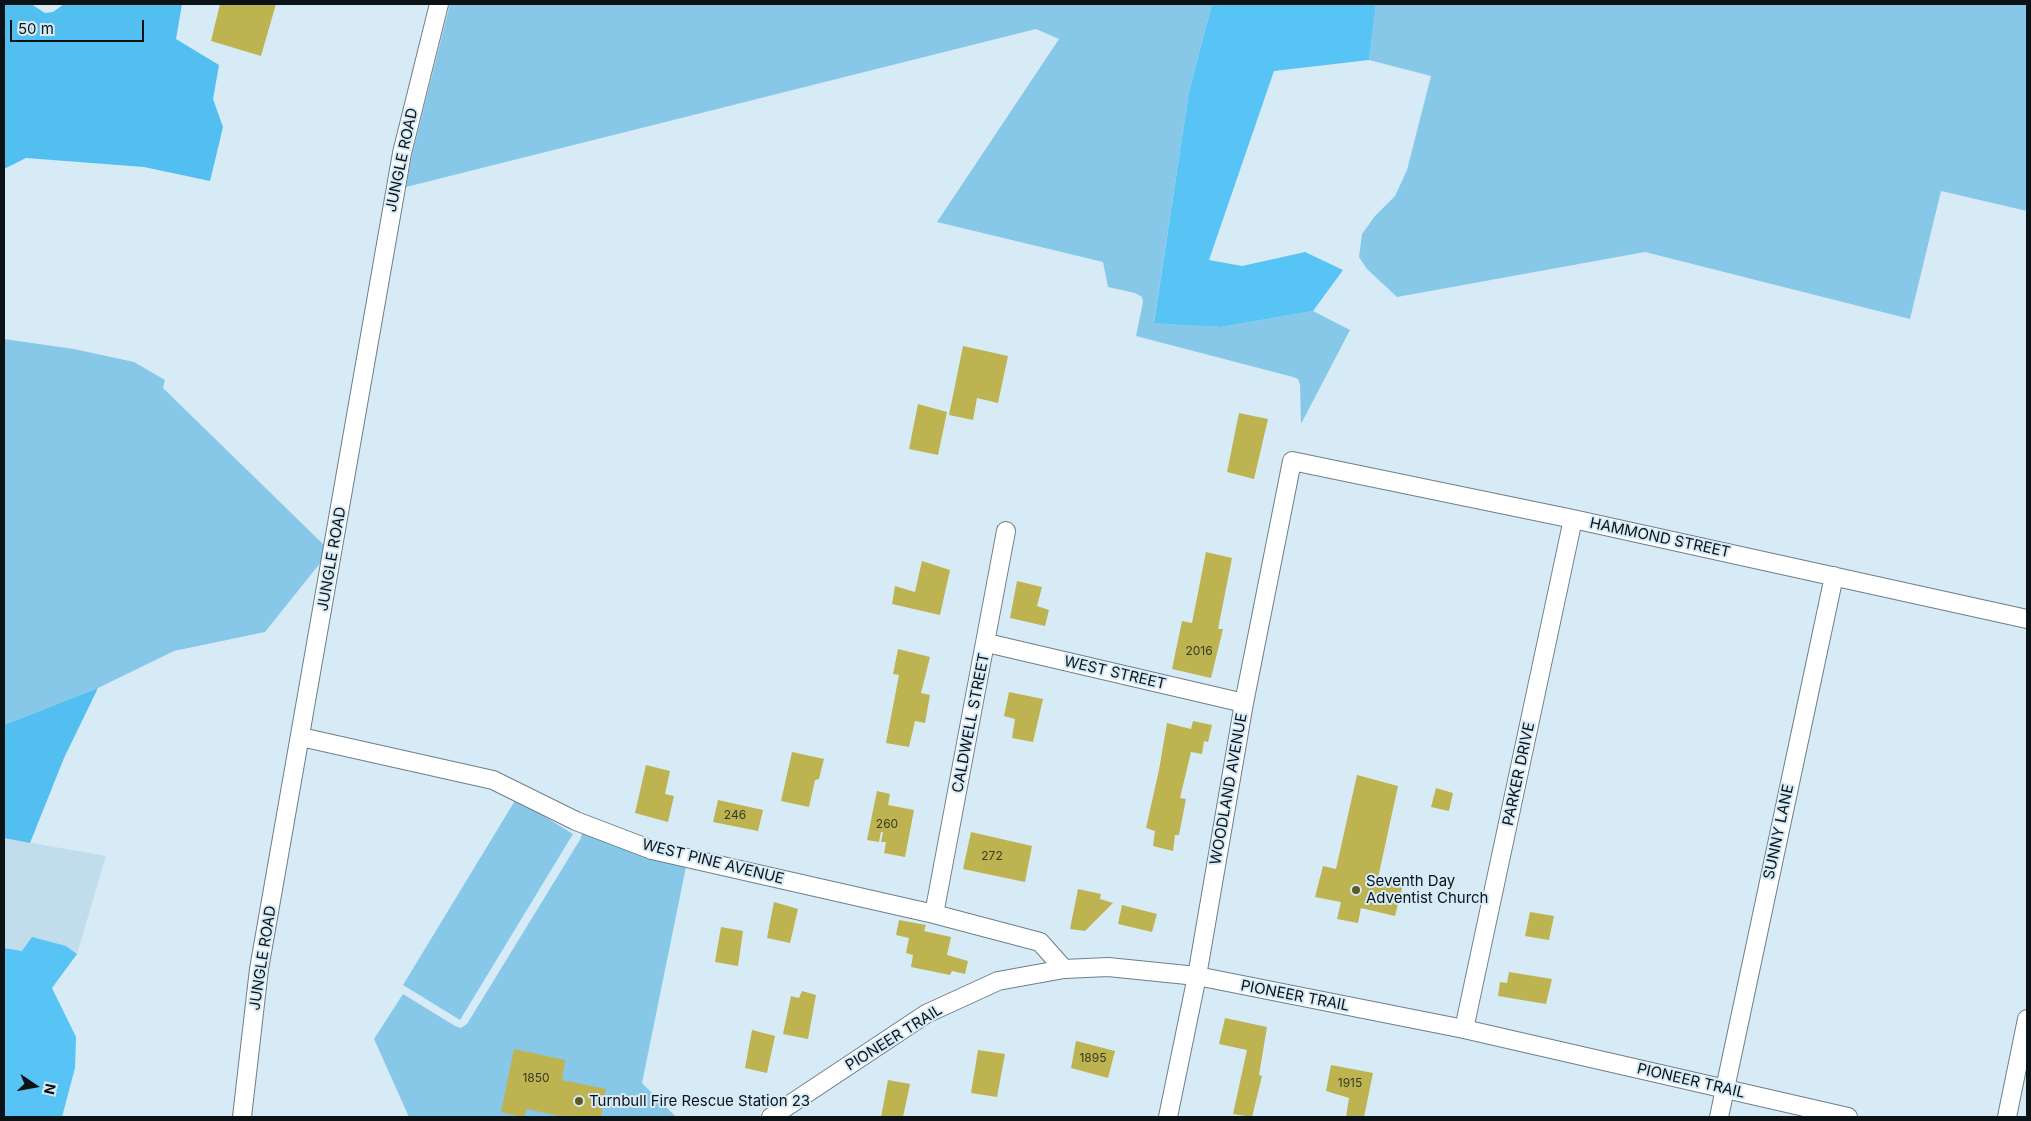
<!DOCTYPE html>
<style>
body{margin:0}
#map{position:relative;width:2031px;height:1121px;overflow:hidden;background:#d7ebf7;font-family:Inter,sans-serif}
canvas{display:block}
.frame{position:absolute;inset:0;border:5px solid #0c1317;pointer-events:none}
.north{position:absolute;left:10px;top:1061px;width:50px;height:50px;-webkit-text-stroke:4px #d7ebf7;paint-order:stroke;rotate:102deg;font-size:14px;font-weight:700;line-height:20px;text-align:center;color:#0c1317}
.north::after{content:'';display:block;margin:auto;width:18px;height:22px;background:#0c1317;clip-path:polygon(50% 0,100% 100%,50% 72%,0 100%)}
.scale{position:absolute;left:10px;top:20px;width:134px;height:22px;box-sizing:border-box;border:2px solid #0c1317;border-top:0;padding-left:6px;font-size:15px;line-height:18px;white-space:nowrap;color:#0c1317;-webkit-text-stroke:4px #d7ebf7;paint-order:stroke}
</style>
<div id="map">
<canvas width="2031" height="1121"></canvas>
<div class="frame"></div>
<div class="north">N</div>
<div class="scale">50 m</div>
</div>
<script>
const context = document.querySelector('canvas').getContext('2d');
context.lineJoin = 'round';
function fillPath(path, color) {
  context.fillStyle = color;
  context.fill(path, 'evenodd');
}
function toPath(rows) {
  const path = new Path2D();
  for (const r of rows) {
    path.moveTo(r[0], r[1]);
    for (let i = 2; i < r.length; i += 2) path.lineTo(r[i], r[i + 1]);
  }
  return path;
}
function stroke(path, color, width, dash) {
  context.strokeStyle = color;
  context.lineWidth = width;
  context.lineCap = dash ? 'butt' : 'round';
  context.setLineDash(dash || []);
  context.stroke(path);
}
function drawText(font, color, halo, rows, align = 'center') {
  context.font = font + ' Inter,sans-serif';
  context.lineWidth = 4;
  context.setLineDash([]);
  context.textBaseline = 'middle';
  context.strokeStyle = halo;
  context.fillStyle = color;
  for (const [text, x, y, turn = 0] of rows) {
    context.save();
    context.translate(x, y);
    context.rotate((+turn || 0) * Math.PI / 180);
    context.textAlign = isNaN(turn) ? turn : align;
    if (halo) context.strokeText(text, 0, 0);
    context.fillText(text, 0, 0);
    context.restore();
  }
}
const built = toPath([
 [4,838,106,856,77,954,66,946,23,951,4,948]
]);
const green = toPath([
 [450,4,1212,4,1189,92,1154,322,1221,327,1313,311,1350,330,1301,424,1300,384,1298,379,1293,377,1136,336,1143,302,1142,297,1135,293,1108,287,1103,262,937,222,1059,39,1036,29,406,187,412,155],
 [1376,4,2027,4,2027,211,1941,191,1910,319,1645,252,1397,297,1367,269,1359,257,1362,234,1375,216,1395,196,1407,170,1431,76,1369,60],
 [4,339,74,349,134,362,165,380,163,388,324,545,321,562,265,632,174,651,98,688,4,725],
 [516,799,573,834,460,1020,403,985],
 [582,833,648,858,686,867,642,1083,676,1117,409,1117,374,1039,403,994,455,1026,461,1028,467,1024,581,838]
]);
const forest = toPath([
 [4,4,31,4,45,13,53,12,64,4,182,4,176,39,219,65,213,99,223,127,210,181,144,167,26,158,4,169],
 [98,688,64,758,30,843,4,838,4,725]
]);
const water = toPath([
 [1212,4,1376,4,1369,60,1274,71,1209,260,1242,266,1305,252,1343,270,1313,311,1221,327,1154,323,1189,92],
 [32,937,66,946,77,954,52,988,76,1037,75,1068,62,1117,4,1117,4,948,22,951]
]);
const building = toPath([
 [220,4,276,4,261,56,211,41],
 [963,346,1008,356,998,403,977,398,973,420,949,415],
 [918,404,947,412,938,455,909,449],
 [1239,413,1268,419,1254,479,1227,472],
 [1206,552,1232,558,1218,629,1223,629,1211,678,1172,669,1182,621,1192,623],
 [922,561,950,570,940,615,892,604,895,586,915,592],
 [1017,581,1042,587,1037,606,1049,610,1045,626,1010,618],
 [898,649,930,657,921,693,930,695,925,723,915,721,909,747,886,743,899,675,893,674],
 [1009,692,1043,699,1033,742,1012,738,1015,719,1004,716],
 [1193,721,1212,725,1208,742,1204,741,1202,754,1191,752,1180,798,1186,799,1179,835,1175,835,1173,851,1153,846,1155,831,1146,828,1159,770,1167,723,1191,729],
 [792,752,824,759,819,779,815,780,809,807,781,801],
 [646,765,670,771,665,794,674,796,668,822,635,813],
 [1357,775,1398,786,1378,878,1403,884,1395,916,1361,908,1358,923,1337,919,1341,902,1315,897,1323,866,1336,869],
 [1436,788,1453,793,1449,811,1431,807],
 [877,791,890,794,888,805,914,810,905,857,884,853,886,842,881,842,883,832,881,832,879,842,867,840],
 [718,800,763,810,758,831,713,822],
 [971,832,1032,846,1025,882,963,869],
 [1078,889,1101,894,1100,899,1113,903,1085,931,1070,929],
 [774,902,798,909,790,943,767,938],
 [1122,905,1157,914,1152,932,1118,924],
 [1530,912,1554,916,1549,940,1525,936],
 [899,920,926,925,924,931,951,937,947,955,968,961,965,974,952,971,950,975,911,967,913,955,906,953,909,938,896,935],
 [721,927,743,931,738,966,715,962],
 [1509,972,1552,979,1546,1004,1498,996,1500,982,1507,983],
 [802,991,816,995,808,1039,783,1034,791,996,799,998],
 [1225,1018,1267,1027,1259,1075,1262,1076,1252,1117,1233,1114,1247,1050,1219,1044],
 [752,1030,775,1036,767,1073,745,1068],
 [1076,1041,1115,1051,1108,1078,1071,1068],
 [514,1049,565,1060,562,1080,606,1089,601,1117,564,1117,527,1109,524,1117,522,1117,501,1112],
 [978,1050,1005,1054,997,1097,971,1093],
 [1331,1065,1373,1073,1364,1117,1346,1117,1349,1098,1326,1091],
 [888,1080,910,1084,903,1117,881,1117]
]);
const minor = toPath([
 [987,643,1244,703],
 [301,737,493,780,576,821,652,850,934,914,1040,942,1064,969],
 [934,914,1006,531],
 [1464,1029,1573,519],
 [242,1117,259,969,402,153,439,4],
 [771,1117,926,1014,998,981,1064,969,1108,967,1197,976,1464,1029,1848,1117],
 [1168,1117,1197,976,1244,703,1292,461,1573,519,2027,619],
 [1719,1117,1834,576],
 [2007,1117,2027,1019]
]);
const markers = [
 [1356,890,5,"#5d5824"],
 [579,1101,5,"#5d5824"]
];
const numberNames = [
 ["2016",1199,651],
 ["246",735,815],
 ["260",887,824],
 ["272",992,856],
 ["1895",1093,1058],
 ["1850",536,1078],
 ["1915",1350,1083]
];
const streetNames = [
 ["JUNGLE ROAD",402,160,-78],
 ["HAMMOND STREET",1660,538,12],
 ["JUNGLE ROAD",332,559,-80],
 ["WEST STREET",1115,673,13],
 ["CALDWELL STREET",971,723,-79],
 ["PARKER DRIVE",1519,774,-78],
 ["WOODLAND AVENUE",1229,789,-80],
 ["SUNNY LANE",1779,832,-78],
 ["WEST PINE AVENUE",713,862,14],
 ["JUNGLE ROAD",263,958,-81],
 ["PIONEER TRAIL",1295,996,11],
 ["PIONEER TRAIL",894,1038,-32],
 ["PIONEER TRAIL",1691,1081,13]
];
const poiNames = [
 ["Seventh Day",1366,881],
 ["Adventist Church",1366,898],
 ["Turnbull Fire Rescue Station 23",589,1101]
];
fillPath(built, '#c1ddec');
fillPath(green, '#87c8e9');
fillPath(forest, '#53bef0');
fillPath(water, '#58c3f5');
fillPath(building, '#bdb350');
stroke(minor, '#6d7f8a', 20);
stroke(minor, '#fff', 18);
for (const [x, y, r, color] of markers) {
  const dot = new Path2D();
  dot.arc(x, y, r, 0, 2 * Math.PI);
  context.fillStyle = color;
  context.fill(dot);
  stroke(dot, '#d7ebf7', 2);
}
drawText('12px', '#383b25', null, numberNames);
drawText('15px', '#0c1317', '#d7ebf7', streetNames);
drawText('15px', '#0c1317', '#d7ebf7', poiNames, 'left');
</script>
